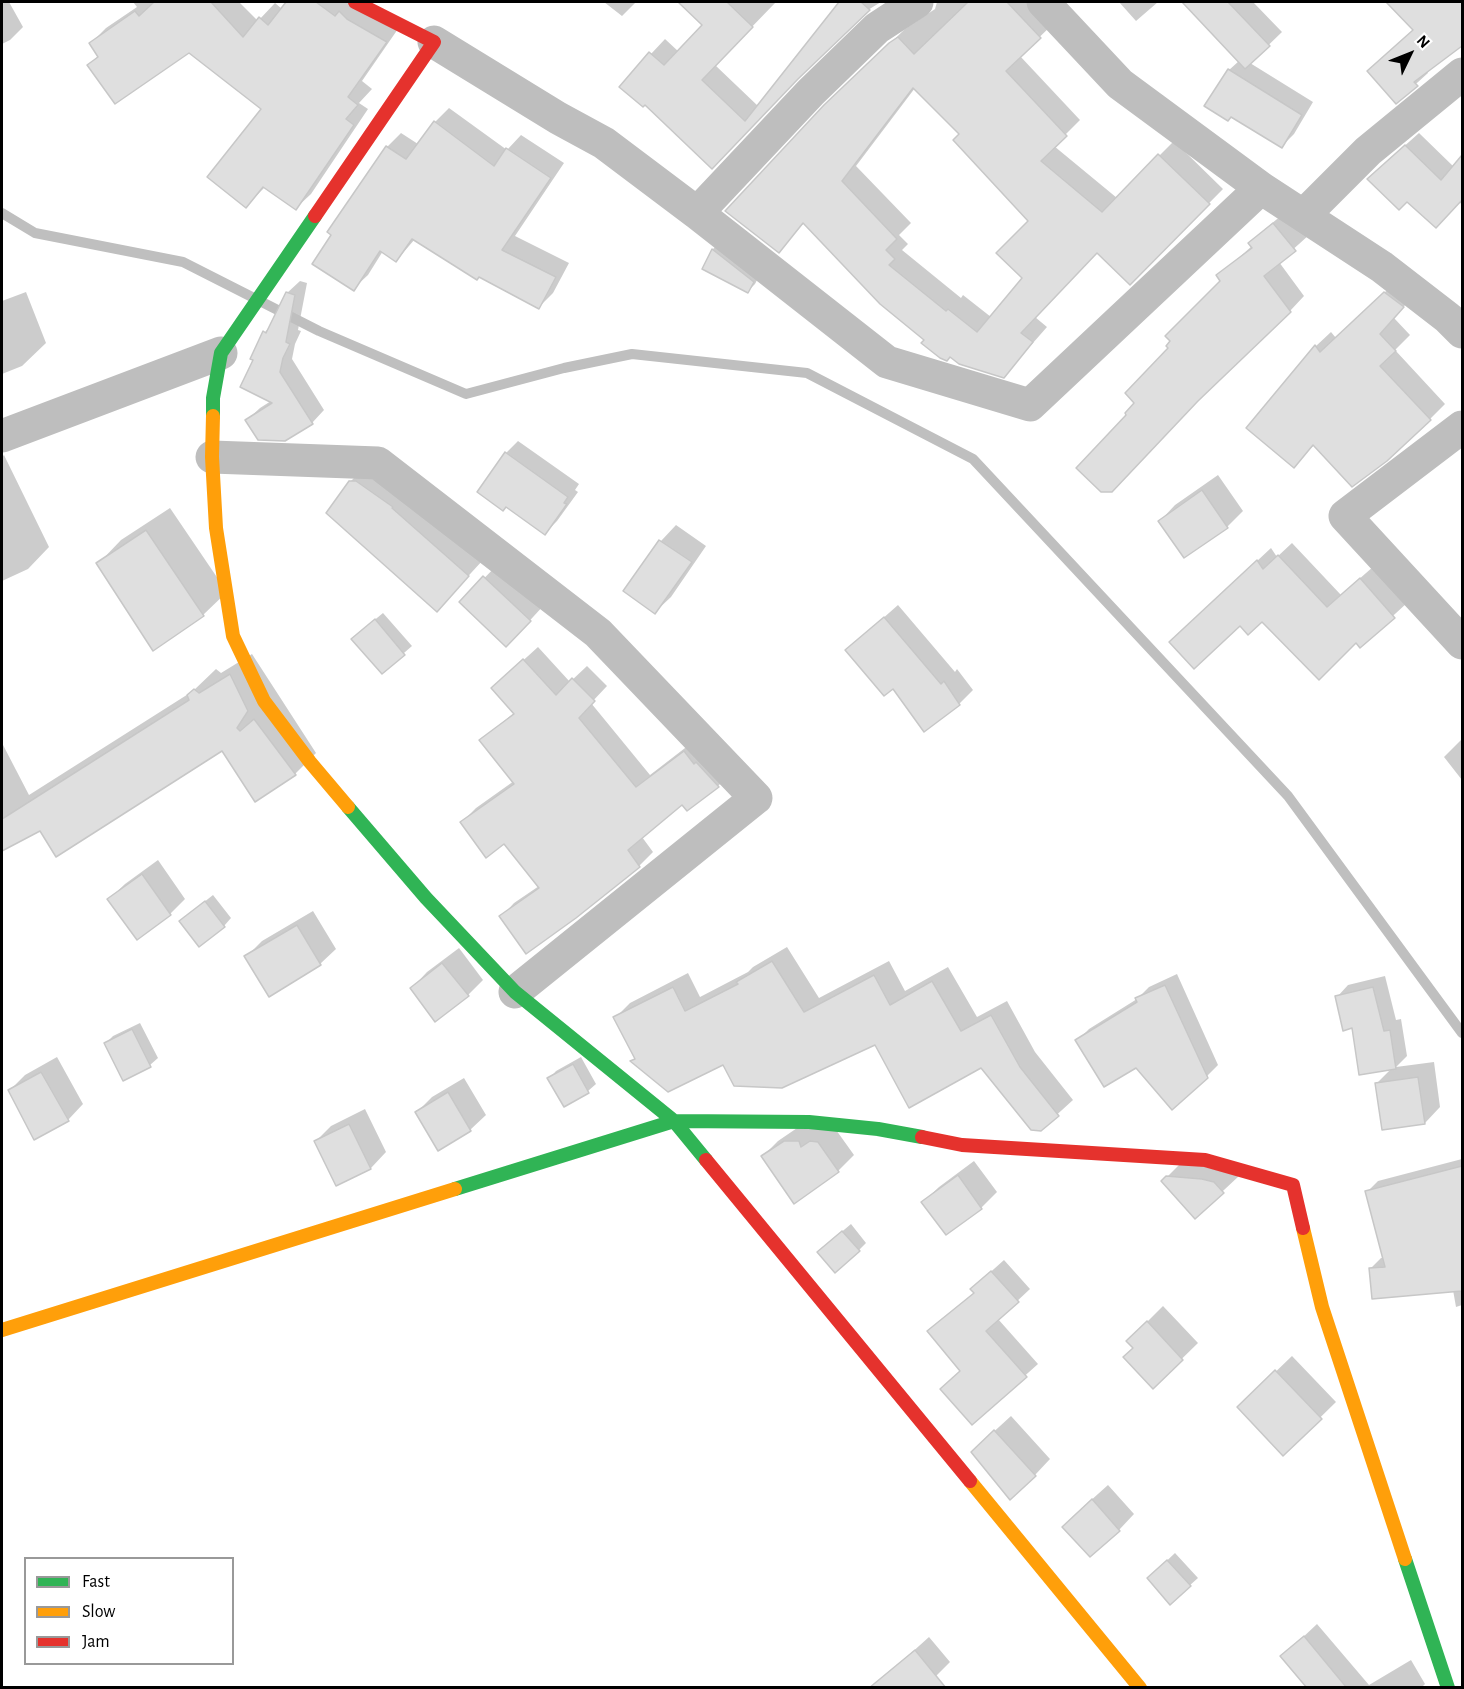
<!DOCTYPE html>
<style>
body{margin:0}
#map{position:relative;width:1464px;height:1689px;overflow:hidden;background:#fff;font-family:"Alegreya Sans",sans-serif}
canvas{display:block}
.frame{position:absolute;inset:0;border:3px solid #000;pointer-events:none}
.legend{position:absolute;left:24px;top:1557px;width:210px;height:108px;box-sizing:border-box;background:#fff;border:2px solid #999;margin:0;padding:8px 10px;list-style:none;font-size:18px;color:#000}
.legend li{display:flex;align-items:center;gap:12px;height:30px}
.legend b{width:30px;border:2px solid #999}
.north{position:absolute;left:1380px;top:24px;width:60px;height:60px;-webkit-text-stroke:4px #fff;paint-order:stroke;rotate:47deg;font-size:16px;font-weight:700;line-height:24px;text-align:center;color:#000}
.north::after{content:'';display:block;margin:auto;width:21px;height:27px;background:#000;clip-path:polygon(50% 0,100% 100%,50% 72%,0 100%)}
</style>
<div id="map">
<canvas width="1464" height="1689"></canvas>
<div class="frame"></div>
<ul class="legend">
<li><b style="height:8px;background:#30b455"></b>Fast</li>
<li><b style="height:8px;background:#ff9f0a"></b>Slow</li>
<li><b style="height:8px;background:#e5322d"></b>Jam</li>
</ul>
<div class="north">N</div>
</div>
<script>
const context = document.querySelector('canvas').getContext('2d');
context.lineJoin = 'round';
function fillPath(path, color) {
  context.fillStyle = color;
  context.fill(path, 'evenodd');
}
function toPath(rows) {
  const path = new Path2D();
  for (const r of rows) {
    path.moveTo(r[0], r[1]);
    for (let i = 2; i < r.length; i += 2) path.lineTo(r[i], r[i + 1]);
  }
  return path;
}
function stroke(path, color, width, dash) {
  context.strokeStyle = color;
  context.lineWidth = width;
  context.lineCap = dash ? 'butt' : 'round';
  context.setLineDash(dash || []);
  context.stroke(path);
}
const shadow = toPath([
 [2,2,9,2,23,27,10,40,2,44],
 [133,2,239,2,258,21,275,3,282,9,288,2,359,2,400,26,362,81,372,89,359,103,368,109,311,194,296,208,265,187,246,206,263,109,189,51,89,65,99,55,91,43,106,28,137,7],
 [604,2,636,2,622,16],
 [680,2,776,2,715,65,758,106,841,2,881,2,863,13,807,68,727,153,621,86,665,39,679,52,704,25],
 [937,2,1035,2,1054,23,1020,56,1080,120,1054,146,1117,198,1174,141,1223,189,1130,283,1097,252,1035,317,1047,327,1004,376,926,340,804,223,779,251,841,91,905,29,935,9],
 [915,88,961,134,1030,221,1024,277,991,317,963,295,961,298,902,250,908,244,899,235,911,223,856,166],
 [1119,2,1158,2,1136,21],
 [1184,2,1253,2,1282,32,1250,63,1313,102,1294,134,1282,146,1229,70,1239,61],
 [1388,2,1462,2,1462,46,1427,71,1428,73,1397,101,1414,29],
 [449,108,507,150,521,135,564,163,515,236,569,263,553,293,539,307,415,239,396,261,383,251,368,275,353,289,387,147,401,133,418,144,435,122],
 [1419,133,1454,167,1462,158,1462,204,1382,166],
 [1288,210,1309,235,1279,262,1304,296,1290,311,1128,415,1170,348,1222,281,1218,276,1252,246,1250,243,1265,229],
 [720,242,760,274,755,284,748,291,704,268,713,249],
 [1400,278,1417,291,1394,318,1410,335,1395,350,1445,404,1430,419,1315,444,1294,466,1248,428,1316,346,1331,332,1336,338],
 [300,281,307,283,298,330,301,331,295,344,292,359,324,410,312,423,247,420,260,408,271,401,255,360,252,358,265,332,272,324,287,293],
 [26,292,46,343,22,366,2,374,2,301],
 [518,441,579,484,575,490,578,492,557,521,545,533,507,506,479,492,506,453],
 [4,455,49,547,28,569,2,581,2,457],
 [366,466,483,560,437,610,350,482],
 [1218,475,1243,511,1227,527,1184,556,1160,521,1175,505],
 [170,508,227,592,203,615,98,564,121,540],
 [676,525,706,546,671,597,655,612,625,591,661,541],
 [1292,543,1341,595,1374,566,1407,603,1360,646,1356,641,1262,620,1240,624,1184,629,1271,548,1277,557],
 [500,562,545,604,522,629,461,602],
 [898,605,955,672,957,669,973,690,960,703,924,730,893,686,847,650],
 [383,613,412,646,382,672,360,632],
 [538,647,570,682,587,666,607,686,591,703,650,775,698,738,732,772,718,786,687,809,683,803,642,837,653,852,639,866,501,917,514,903,539,886,504,842,462,822,476,808,514,781,481,740,515,712,507,675],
 [252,654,316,753,295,774,223,749,41,829,2,850,2,743,29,795,193,691,216,669,221,673],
 [1462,739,1462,780,1444,757],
 [158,860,185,899,170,914,109,899,125,884],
 [213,895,231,918,224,926,189,914],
 [313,911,336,949,320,964,246,957,262,941],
 [787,947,819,998,889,961,905,991,948,967,977,1017,1007,1001,1035,1052,1073,1100,1040,1130,981,1066,876,1043,723,1062,633,1061,636,1058,615,1018,630,1003,688,973,700,997,748,972,753,967],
 [459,948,483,980,468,995,412,988,427,972],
 [1177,974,1218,1065,1206,1077,1136,1066,1077,1041,1089,1029,1137,999,1149,987],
 [1385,976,1396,1020,1401,1019,1407,1056,1396,1067,1434,1062,1440,1107,1425,1123,1377,1083,1392,1068,1353,1027,1337,997,1348,985],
 [140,1023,158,1058,150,1065,123,1079,106,1043,113,1036],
 [57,1057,83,1104,68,1120,10,1090,25,1075],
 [581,1057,596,1084,588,1091,564,1105,549,1079,556,1071],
 [464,1078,486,1115,470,1130,417,1112,432,1097],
 [365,1109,386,1152,371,1168,336,1184,316,1141,331,1126],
 [800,1126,834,1127,854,1155,838,1171,794,1202,763,1156,778,1141],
 [1462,1159,1462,1305,1456,1307,1453,1290,1370,1269,1381,1258,1384,1258,1367,1192,1378,1181],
 [974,1161,997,1192,981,1208,946,1233,923,1202,939,1187],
 [1183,1161,1239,1176,1195,1217,1163,1181],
 [851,1224,866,1243,859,1250,826,1245],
 [1004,1260,1030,1289,998,1319,1038,1364,972,1423,961,1371,929,1332,975,1292,985,1277],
 [1163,1306,1198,1343,1153,1387,1135,1348,1128,1341],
 [1292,1356,1336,1402,1283,1454,1239,1407],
 [1011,1416,1050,1459,1035,1475,988,1437],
 [1108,1485,1134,1514,1119,1530,1079,1511],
 [1175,1553,1198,1578,1170,1603,1156,1571],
 [1317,1624,1369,1685,1411,1660,1425,1684,1421,1688,1309,1688,1283,1656],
 [929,1637,950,1662,936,1676,880,1681]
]);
const stream = toPath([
 [2,213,35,233,183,262,319,331,466,394,564,368,632,354,807,373,973,459,1288,796,1462,1033]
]);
const building = toPath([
 [154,2,211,2,243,37,259,17,268,25,286,2,316,2,335,16,339,11,347,19,387,42,348,97,358,105,346,119,354,125,296,210,263,187,246,208,207,177,261,109,189,53,115,104,87,65,98,57,89,43,135,11,139,16,154,2],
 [678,2,727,2,753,27,702,80,745,121,839,2,861,2,870,10,798,79,712,169,645,105,643,107,619,87,649,52,664,65,702,25,678,2],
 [968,2,1007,2,1041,38,1006,71,1067,136,1041,161,1102,212,1158,154,1210,204,1130,285,1097,253,1021,333,1033,342,1004,378,959,364,950,357,947,361,940,358,921,343,924,340,880,304,803,223,779,253,725,211,824,105,889,43,898,37,914,54,968,2],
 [913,88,959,134,953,140,1028,221,996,253,1022,278,977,332,948,309,946,311,889,265,895,259,886,250,897,239,842,181,913,88],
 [1182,2,1228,2,1270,46,1245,69,1182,2],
 [1386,2,1462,2,1462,46,1414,82,1418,86,1396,104,1367,71,1413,30,1386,2],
 [1228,69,1302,115,1282,148,1231,117,1228,121,1204,106,1228,69],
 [434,121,494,166,506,148,551,178,502,250,556,277,539,309,479,277,477,280,412,239,396,262,380,251,354,291,312,264,331,235,327,232,386,146,406,159,434,121],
 [1405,145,1441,180,1462,155,1462,200,1436,228,1407,202,1399,210,1367,179,1405,145],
 [1273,223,1296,251,1264,276,1291,312,1198,401,1112,492,1101,492,1076,468,1126,415,1125,413,1134,403,1125,393,1168,348,1166,346,1170,341,1165,336,1220,281,1216,275,1252,248,1248,243,1273,223],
 [712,249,754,282,748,293,702,269,712,249],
 [286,292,295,295,286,342,290,344,283,358,280,372,313,424,285,441,258,440,245,420,272,403,240,387,253,360,250,359,263,331,266,333,286,292],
 [1384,292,1404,307,1380,334,1396,351,1380,366,1431,420,1387,461,1352,487,1313,445,1294,468,1246,428,1315,345,1320,352,1384,292],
 [505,452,568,497,564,503,567,504,545,535,506,507,503,511,477,492,505,452],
 [349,481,356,481,393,507,392,508,469,576,437,612,326,513,349,481],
 [1202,490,1228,528,1184,558,1158,521,1202,490],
 [146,530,204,616,153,651,96,563,146,530],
 [659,540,692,562,655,614,623,591,659,540],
 [1278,555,1327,607,1360,578,1395,618,1360,648,1356,643,1319,680,1262,622,1248,635,1240,626,1194,669,1169,642,1257,560,1263,569,1278,555],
 [483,576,531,621,506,647,459,602,483,576],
 [884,617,941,684,944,681,960,705,924,732,893,689,884,696,845,650,884,617],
 [375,619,405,655,382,674,351,639,375,619],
 [523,659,556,695,572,678,595,701,579,718,636,787,684,751,694,764,696,762,719,787,687,811,682,805,628,850,640,867,576,918,526,954,499,916,539,888,504,844,486,858,460,822,514,784,479,740,514,714,491,688,523,659],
 [230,674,248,711,237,728,240,731,254,719,296,775,255,802,222,751,56,857,40,831,2,851,2,819,189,700,187,695,194,689,199,693,230,674],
 [142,874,171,915,137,940,107,899,142,874],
 [205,901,225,927,199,947,179,921,205,901],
 [297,925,321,965,269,997,244,956,297,925],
 [772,961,804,1012,874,975,890,1005,932,981,961,1031,991,1015,1020,1067,1059,1116,1041,1131,1031,1130,981,1068,909,1108,875,1045,782,1088,734,1086,723,1065,668,1092,630,1061,635,1059,613,1017,673,987,685,1011,738,984,736,982,772,961],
 [442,963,469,996,435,1022,410,988,442,963],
 [1165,985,1208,1078,1172,1110,1136,1068,1104,1087,1075,1040,1137,1002,1135,998,1165,985],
 [1373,987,1384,1031,1390,1030,1396,1069,1359,1075,1352,1028,1343,1031,1335,996,1373,987],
 [132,1029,151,1067,123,1081,104,1043,132,1029],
 [573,1064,589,1093,564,1107,547,1078,573,1064],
 [41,1072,69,1121,34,1140,8,1090,41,1072],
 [1418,1077,1425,1124,1382,1130,1375,1083,1418,1077],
 [448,1092,471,1131,438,1151,415,1112,448,1092],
 [349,1124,371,1169,336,1186,314,1141,349,1124],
 [784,1141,799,1141,801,1147,810,1141,818,1142,839,1172,794,1204,761,1156,784,1141],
 [1462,1166,1462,1291,1372,1299,1369,1268,1385,1267,1365,1191,1462,1166],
 [958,1175,982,1209,946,1235,921,1202,958,1175],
 [1166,1176,1202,1179,1214,1182,1224,1193,1195,1219,1161,1181,1166,1176],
 [842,1231,860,1251,835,1273,817,1252,842,1231],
 [991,1271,1019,1302,986,1331,1027,1377,972,1425,940,1389,960,1371,927,1331,974,1293,970,1289,991,1271],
 [1147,1321,1183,1360,1153,1389,1123,1357,1133,1348,1126,1341,1147,1321],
 [1275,1370,1322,1419,1283,1456,1237,1407,1275,1370],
 [994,1430,1036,1476,1010,1500,971,1452,994,1430],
 [1092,1499,1120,1531,1090,1557,1062,1527,1092,1499],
 [1167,1560,1191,1586,1170,1605,1147,1578,1167,1560],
 [1304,1636,1347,1688,1307,1688,1280,1656,1304,1636],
 [915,1650,946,1688,869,1688,915,1650]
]);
const street = toPath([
 [1043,2,1120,84,1261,188,1382,267,1448,318,1462,332],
 [434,42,558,118,604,143,697,213,811,92,877,28,917,2],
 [697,213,887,362,1030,405,1261,188],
 [1304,215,1368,151,1462,74],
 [1462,427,1345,516,1462,643],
 [2,436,221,353],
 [212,457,378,463,598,633,756,798,515,992]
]);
const fast = toPath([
 [213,416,213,398,221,353,315,216],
 [348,807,426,898,515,992,674,1121,706,1160],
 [455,1189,674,1121,809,1122,878,1129,922,1137],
 [1405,1559,1448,1688]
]);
const slow = toPath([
 [213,416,212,457,216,528,233,636,264,701,310,762,348,807],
 [1303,1228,1322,1307,1405,1559],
 [2,1330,455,1189],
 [970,1481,1140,1688]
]);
const jam = toPath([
 [315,216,434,42,355,2],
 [922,1137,962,1145,1205,1160,1293,1185,1303,1228],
 [706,1160,970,1481]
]);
fillPath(shadow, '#0003');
stroke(stream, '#bfbfbf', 10);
fillPath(building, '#dfdfdf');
stroke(building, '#c7c7c7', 1.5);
stroke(street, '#bebebe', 33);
stroke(fast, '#30b455', 14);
stroke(slow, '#ff9f0a', 14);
stroke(jam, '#e5322d', 14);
</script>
